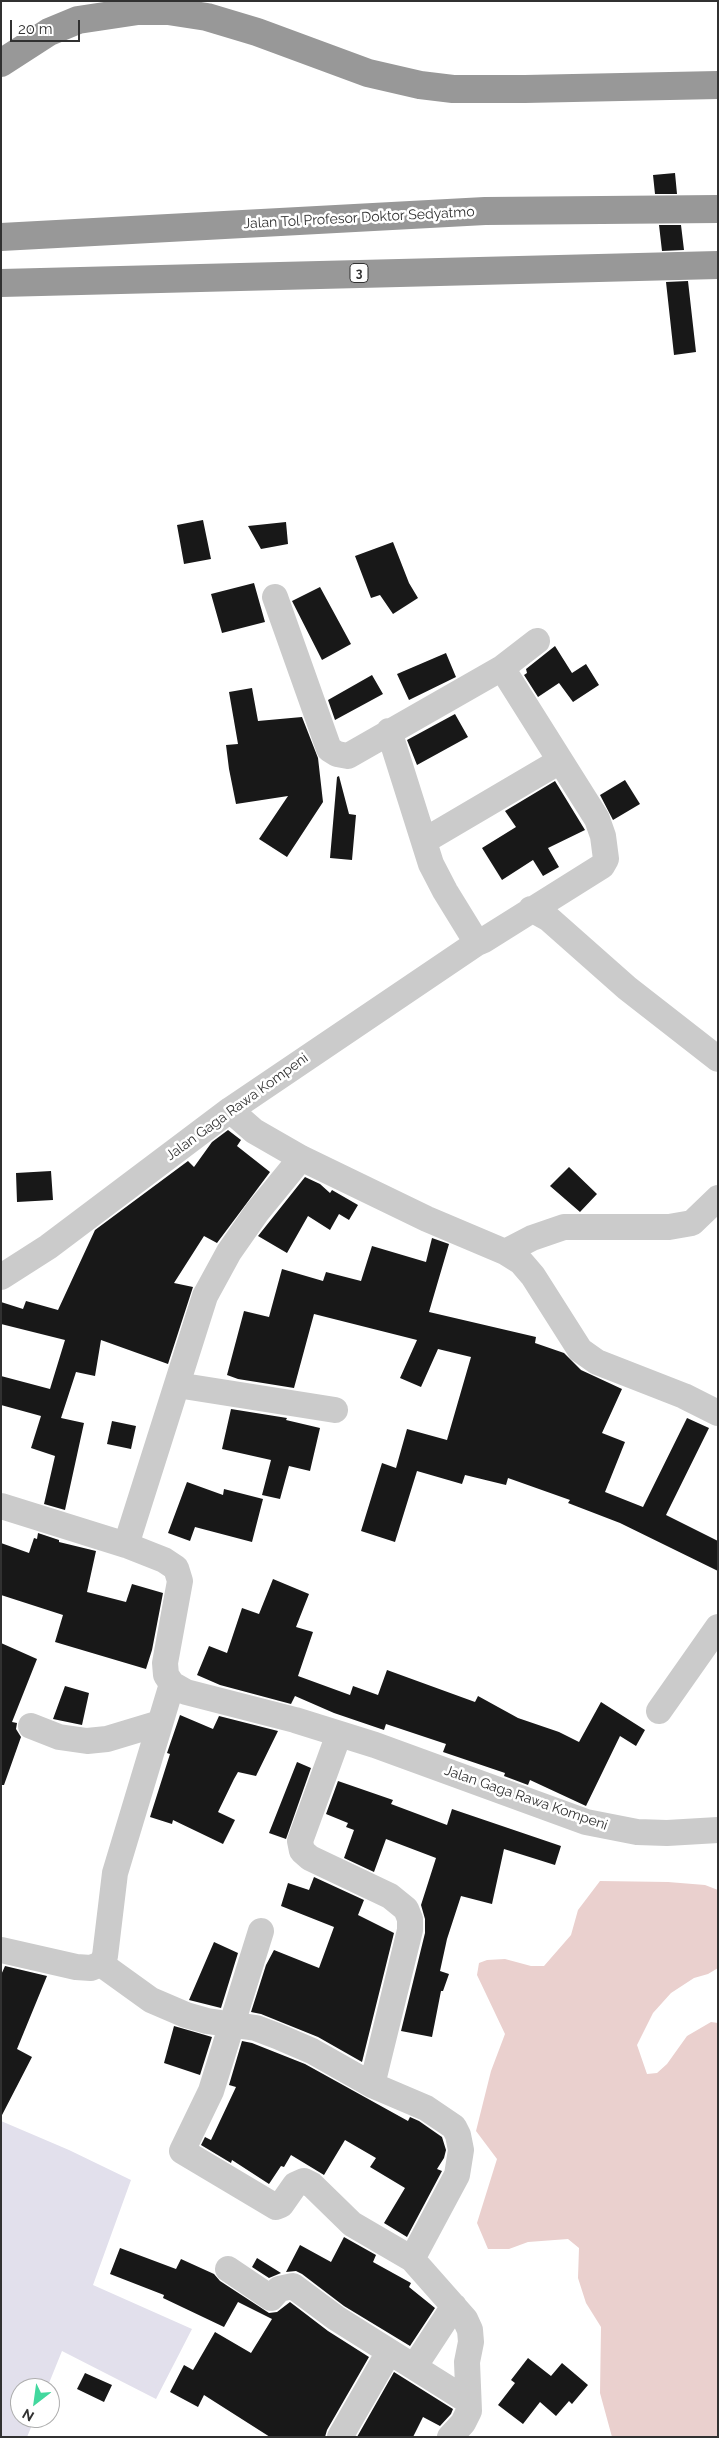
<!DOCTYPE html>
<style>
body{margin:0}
#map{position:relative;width:719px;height:2438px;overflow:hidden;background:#fff;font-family:Raleway,sans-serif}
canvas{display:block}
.frame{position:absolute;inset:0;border:2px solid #313131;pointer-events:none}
.north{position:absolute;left:10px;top:2378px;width:50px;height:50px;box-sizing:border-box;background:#fff;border:1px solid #adadad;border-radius:50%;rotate:210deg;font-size:14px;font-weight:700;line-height:20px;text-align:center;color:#313131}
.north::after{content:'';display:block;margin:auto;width:18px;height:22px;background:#42d89e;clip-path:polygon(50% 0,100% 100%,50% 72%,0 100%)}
.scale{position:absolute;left:10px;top:20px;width:70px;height:22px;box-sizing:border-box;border:2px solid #313131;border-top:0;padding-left:6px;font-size:15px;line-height:18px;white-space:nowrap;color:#313131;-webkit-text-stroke:4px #fff;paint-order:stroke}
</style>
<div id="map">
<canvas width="719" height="2438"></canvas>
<div class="frame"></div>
<div class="north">N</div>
<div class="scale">20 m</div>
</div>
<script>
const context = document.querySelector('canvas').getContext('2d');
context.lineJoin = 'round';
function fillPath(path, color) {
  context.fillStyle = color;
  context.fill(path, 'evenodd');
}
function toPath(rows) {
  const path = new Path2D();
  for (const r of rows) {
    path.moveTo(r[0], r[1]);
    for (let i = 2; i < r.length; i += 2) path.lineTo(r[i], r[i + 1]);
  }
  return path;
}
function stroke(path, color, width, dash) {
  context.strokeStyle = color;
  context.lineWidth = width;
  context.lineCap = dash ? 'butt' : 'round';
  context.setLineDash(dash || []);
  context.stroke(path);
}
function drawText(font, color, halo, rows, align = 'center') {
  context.font = font + ' Raleway,sans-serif';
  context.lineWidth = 5;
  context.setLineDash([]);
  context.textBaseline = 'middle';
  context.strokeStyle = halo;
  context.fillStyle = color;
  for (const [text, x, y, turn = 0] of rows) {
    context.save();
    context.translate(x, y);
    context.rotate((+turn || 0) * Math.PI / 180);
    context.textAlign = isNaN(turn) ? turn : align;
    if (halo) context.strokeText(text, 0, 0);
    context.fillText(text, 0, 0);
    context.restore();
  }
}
const green = toPath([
 [1,2121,69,2150,131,2180,93,2285,192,2329,156,2399,62,2351,47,2388,20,2388,20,2418,35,2418,27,2437,1,2437]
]);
const water = toPath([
 [600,1881,668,1882,705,1885,718,1890,718,1968,708,1974,694,1978,671,1993,653,2013,637,2045,647,2074,657,2073,667,2064,687,2036,711,2022,718,2023,718,2437,612,2437,600,2393,601,2327,586,2303,578,2278,579,2248,568,2239,528,2242,509,2249,488,2249,477,2223,497,2159,476,2131,491,2071,505,2034,477,1975,479,1963,487,1960,505,1959,531,1966,544,1966,571,1935,578,1910]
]);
const building = toPath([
 [675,173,677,194,655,194,653,175],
 [659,225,681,225,684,250,662,251],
 [688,281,696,352,674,355,666,282],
 [203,520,211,559,184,564,177,525],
 [286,522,288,544,261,549,248,526],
 [393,542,409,583,418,598,393,614,380,595,371,598,355,556],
 [254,583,265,622,222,633,211,594],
 [320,587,351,644,322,660,292,601],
 [555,646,572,673,586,664,599,685,573,702,559,683,538,697,524,675,527,673,526,669],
 [446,653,456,677,409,700,397,674],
 [372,675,383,694,335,720,328,700],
 [252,688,258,721,302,717,318,758,323,802,287,857,259,839,288,796,236,804,229,769,226,745,238,744,229,692],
 [455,714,468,737,417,765,407,740],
 [339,776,349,814,356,815,352,860,330,858,337,777],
 [625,780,640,804,613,820,600,795],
 [555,781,585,830,548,848,559,867,543,876,533,860,502,880,482,848,516,827,505,811],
 [228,1130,241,1140,237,1146,270,1172,217,1243,204,1236,174,1283,193,1287,168,1364,101,1340,95,1376,76,1372,61,1418,84,1423,65,1510,44,1504,55,1456,31,1448,41,1416,1,1405,1,1376,50,1389,65,1340,1,1324,1,1302,23,1309,26,1301,58,1310,95,1230,188,1161,194,1167,212,1142],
 [569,1167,597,1194,580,1212,550,1186],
 [51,1171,53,1200,17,1202,16,1173],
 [305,1177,320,1184,330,1193,332,1190,358,1205,349,1220,339,1214,330,1230,308,1216,287,1253,258,1236],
 [432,1238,449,1244,429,1312,536,1337,535,1343,564,1353,581,1370,622,1389,602,1433,625,1442,605,1492,643,1507,687,1418,709,1428,666,1515,718,1541,718,1571,620,1523,568,1503,570,1500,508,1478,506,1485,465,1475,462,1484,417,1471,395,1542,361,1531,382,1463,396,1468,407,1429,447,1440,471,1357,438,1349,421,1387,400,1378,417,1340,314,1314,294,1388,238,1379,227,1375,244,1311,269,1317,282,1269,323,1281,326,1272,361,1281,372,1246,426,1262],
 [231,1409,287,1418,286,1420,320,1428,310,1471,289,1466,280,1499,262,1495,271,1460,222,1449],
 [112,1421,136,1426,131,1449,107,1444],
 [187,1482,223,1495,224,1489,263,1499,252,1542,195,1527,190,1541,168,1533],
 [38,1533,59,1540,59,1542,96,1551,87,1592,126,1602,132,1584,163,1593,152,1650,146,1669,55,1642,63,1615,1,1595,1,1543,29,1553,34,1538,37,1539],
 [273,1579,309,1594,296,1627,313,1632,298,1676,350,1695,353,1686,378,1695,387,1670,475,1702,478,1696,518,1718,559,1732,579,1742,601,1702,645,1730,636,1746,620,1736,586,1806,530,1780,528,1785,504,1776,505,1773,443,1752,446,1744,386,1724,384,1730,334,1713,295,1696,291,1704,220,1685,197,1675,209,1646,227,1653,242,1608,259,1614],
 [1,1643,37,1659,12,1722,17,1723,16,1729,21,1737,4,1785,1,1785],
 [65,1686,89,1693,82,1725,53,1719],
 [180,1715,213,1729,219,1716,278,1731,256,1776,238,1772,234,1779,218,1812,235,1820,223,1844,173,1820,172,1824,150,1817,170,1754,167,1753],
 [297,1762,311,1768,286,1839,269,1833],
 [338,1781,393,1800,391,1804,447,1825,452,1809,561,1846,555,1865,504,1849,492,1904,461,1896,447,1939,440,1971,449,1974,443,1991,441,1991,432,2037,401,2031,425,1933,425,1919,421,1905,436,1858,386,1839,374,1872,344,1858,354,1830,346,1827,348,1823,326,1814],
 [314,1877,364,1900,358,1915,394,1933,362,2062,318,2037,261,2014,251,2012,266,1965,274,1950,319,1968,334,1927,281,1906,288,1883,309,1890],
 [214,1942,238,1953,221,2008,189,2000],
 [5,1966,47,1976,17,2049,32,2057,1,2117,1,1975],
 [174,2026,212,2037,200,2075,164,2063],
 [242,2041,252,2043,305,2064,408,2121,410,2117,419,2121,442,2137,446,2150,444,2158,437,2169,442,2171,407,2237,384,2223,405,2188,370,2167,376,2158,345,2140,324,2175,291,2155,284,2167,281,2166,269,2184,232,2160,231,2163,201,2145,205,2137,211,2140,236,2087,229,2085],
 [344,2237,376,2255,373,2262,411,2283,409,2287,435,2308,410,2346,344,2306,302,2274,296,2271,286,2272,300,2245,331,2262],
 [120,2248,176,2269,181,2259,214,2274,220,2281,269,2313,277,2312,290,2302,328,2331,369,2357,327,2430,325,2437,270,2437,204,2395,198,2407,170,2392,184,2365,193,2370,215,2332,251,2353,272,2319,238,2302,224,2327,163,2298,164,2295,110,2274],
 [257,2258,281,2273,269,2278,252,2267],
 [528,2358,551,2376,562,2363,588,2385,572,2404,569,2401,556,2416,540,2402,523,2424,498,2405,515,2383,511,2380],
 [394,2372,453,2409,451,2414,440,2426,423,2417,413,2437,357,2437],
 [85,2373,112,2385,104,2402,77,2389]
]);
const minor = toPath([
 [275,597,329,749,337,754,348,756,502,668,537,641],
 [389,731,431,864,445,891,477,943,484,940,602,866,606,859,603,836,597,819,502,668],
 [424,841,560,761],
 [531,909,549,919,627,988,718,1059],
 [230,1110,254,1131,301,1158,427,1219,505,1252,521,1262,533,1276,580,1350,597,1362,684,1396,718,1413],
 [505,1252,532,1238,564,1227,669,1227,692,1223,718,1198],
 [1,1277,48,1247,230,1110,477,943],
 [177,1385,335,1410],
 [1,1506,126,1545,164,1560,176,1568,180,1581,165,1663,166,1675,172,1684,186,1692,295,1720,375,1745,586,1822,637,1832,667,1833,718,1830],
 [126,1545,205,1296,229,1252,257,1212,301,1158],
 [659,1711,718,1627],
 [31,1726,59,1737,87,1741,107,1739,160,1723],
 [339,1734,300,1841,302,1851,310,1858,390,1896,406,1909,410,1919,410,1930,372,2085],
 [261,1931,211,2091,182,2151,276,2207,281,2205,295,2185,304,2181,312,2185,352,2224,412,2259],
 [1,1950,76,1967,91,1968,101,1964,105,1956,115,1873,172,1684],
 [101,1964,151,2000,186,2015,207,2021,256,2028,277,2036,312,2051,372,2085,426,2108,454,2127,458,2135,461,2150,457,2175,412,2259,465,2319,470,2330,471,2342,467,2362,469,2411,463,2423,450,2437],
 [228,2269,271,2298,279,2289,293,2286,336,2318,468,2401],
 [414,2367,454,2306],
 [340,2437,389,2352]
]);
const highway = toPath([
 [1,63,49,32,78,20,138,11,168,11,207,17,257,32,368,73,420,85,453,89,525,89,718,85],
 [1,237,485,211,718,209],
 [1,283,718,265]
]);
const shields = [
 [359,273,18]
];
const shieldNames = [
 ["3",359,273]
];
const streetNames = [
 ["Jalan Tol Profesor Doktor Sedyatmo",359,218,-3],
 ["Jalan Gaga Rawa Kompeni",237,1107,-36],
 ["Jalan Gaga Rawa Kompeni",526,1798,19]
];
fillPath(green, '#e2e0ec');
fillPath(water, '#ead0ce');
fillPath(building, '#181818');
stroke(minor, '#cbcbcb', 26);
stroke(highway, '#989898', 28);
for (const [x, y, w] of shields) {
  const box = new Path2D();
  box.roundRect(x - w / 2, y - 9.5, w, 19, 4);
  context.fillStyle = '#fff';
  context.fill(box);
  stroke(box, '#313131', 1);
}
drawText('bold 12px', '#313131', null, shieldNames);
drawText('14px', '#313131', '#fff', streetNames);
</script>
